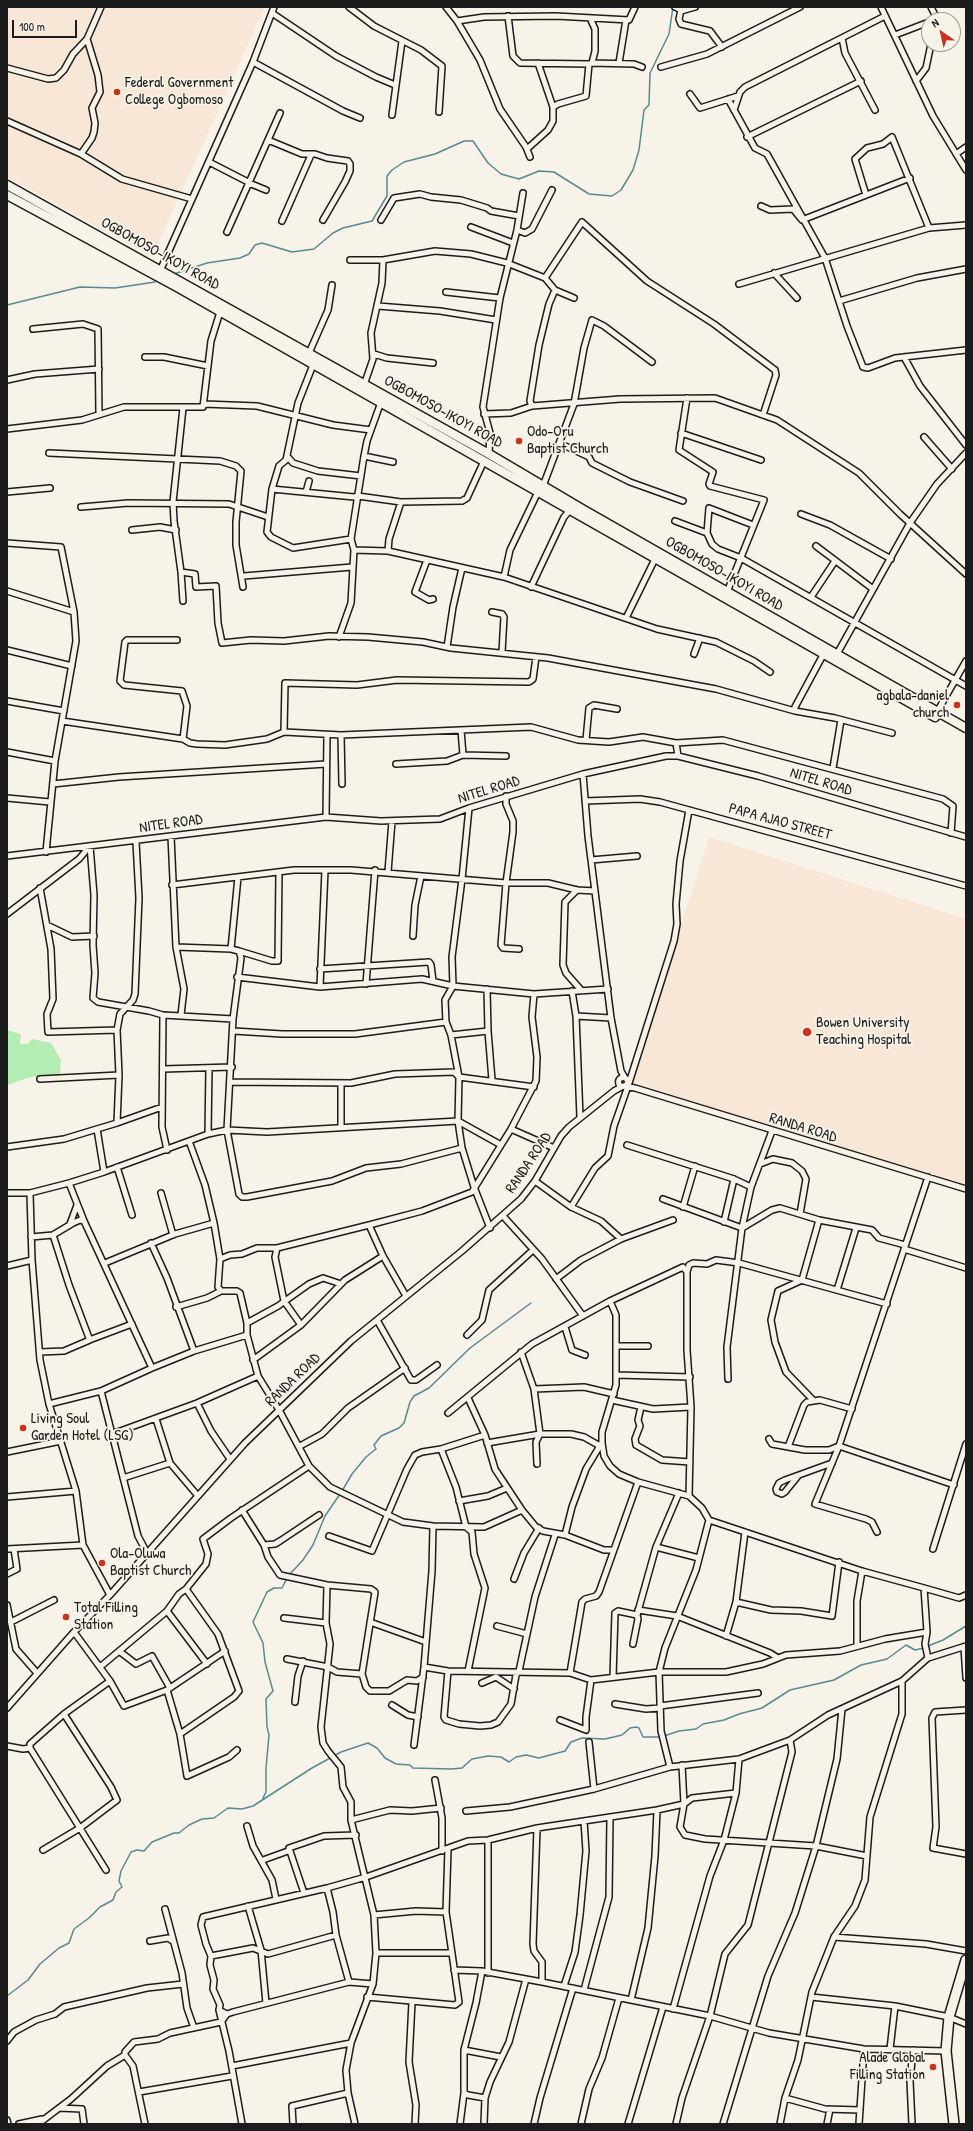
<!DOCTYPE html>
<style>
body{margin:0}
#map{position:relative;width:973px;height:2131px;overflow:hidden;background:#f7f3e8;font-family:"Patrick Hand",sans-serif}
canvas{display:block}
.frame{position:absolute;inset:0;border:8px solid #1c1c1c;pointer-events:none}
.north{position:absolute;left:921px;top:12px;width:40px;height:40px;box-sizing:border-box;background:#f7f3e8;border:1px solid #9f9d96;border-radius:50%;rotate:326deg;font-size:11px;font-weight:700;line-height:16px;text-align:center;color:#1c1c1c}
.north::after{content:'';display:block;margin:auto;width:14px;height:18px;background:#c8321e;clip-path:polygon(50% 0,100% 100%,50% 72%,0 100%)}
.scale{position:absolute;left:12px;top:20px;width:65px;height:18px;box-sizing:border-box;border:2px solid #1c1c1c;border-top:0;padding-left:5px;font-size:12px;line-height:14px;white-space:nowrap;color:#1c1c1c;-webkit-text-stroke:3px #f7f3e8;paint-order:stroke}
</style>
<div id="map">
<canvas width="973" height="2131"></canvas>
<div class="frame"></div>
<div class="north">N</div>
<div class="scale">100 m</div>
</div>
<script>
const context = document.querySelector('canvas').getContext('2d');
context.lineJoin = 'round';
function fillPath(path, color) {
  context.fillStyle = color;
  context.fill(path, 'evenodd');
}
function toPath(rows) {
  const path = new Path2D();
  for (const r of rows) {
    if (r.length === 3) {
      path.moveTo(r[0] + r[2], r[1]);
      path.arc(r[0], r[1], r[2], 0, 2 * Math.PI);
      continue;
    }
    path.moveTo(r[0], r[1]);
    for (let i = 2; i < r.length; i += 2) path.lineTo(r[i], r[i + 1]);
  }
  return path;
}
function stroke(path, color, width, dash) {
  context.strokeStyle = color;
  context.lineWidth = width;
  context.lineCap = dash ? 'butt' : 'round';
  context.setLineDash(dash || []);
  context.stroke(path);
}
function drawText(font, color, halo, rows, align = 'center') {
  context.font = font + ' "Patrick Hand",sans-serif';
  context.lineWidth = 3.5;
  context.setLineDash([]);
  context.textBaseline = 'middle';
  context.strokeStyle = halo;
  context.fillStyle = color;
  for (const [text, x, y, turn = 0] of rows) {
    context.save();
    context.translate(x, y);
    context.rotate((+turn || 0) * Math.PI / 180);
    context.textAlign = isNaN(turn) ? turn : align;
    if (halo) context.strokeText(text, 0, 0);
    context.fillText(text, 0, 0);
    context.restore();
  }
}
const built = toPath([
 [7,7,265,7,152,257,7,177],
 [709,837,966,919,966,1186,631,1082]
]);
const green = toPath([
 [7,1030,21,1034,20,1044,28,1044,32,1039,51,1043,61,1060,60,1075,31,1077,7,1085]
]);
const stream = toPath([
 [174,274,207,263,240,258,249,254,255,245,262,243,292,252,314,249,333,233,343,228,372,221,387,196,387,176,392,170,404,162,435,154,464,141,473,141,488,163,501,174,519,179,539,171,554,172,589,194,612,196,621,190,633,170,639,150,644,110,649,105,650,73,669,34,673,7],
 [7,305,80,287,115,288,155,282],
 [342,1491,352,1474,366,1457,376,1449,374,1445,381,1436,399,1428,404,1423,410,1402,414,1396,429,1388,470,1348,531,1303],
 [289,1575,303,1560,313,1545,325,1516,340,1494],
 [928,1646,943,1640,966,1626],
 [664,1736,679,1731,696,1729,703,1724,724,1720,739,1714,762,1708,790,1690,834,1680,861,1665,887,1659,906,1645,915,1650,924,1648],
 [263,1798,266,1792,266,1768,269,1735,267,1727,266,1699,273,1691,265,1662,263,1643,253,1622,267,1592,274,1588,282,1588,287,1578],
 [7,1996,28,1980,40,1964,59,1948,69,1943,74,1929,89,1918,100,1907,113,1900,116,1892,122,1887,119,1881,121,1871,131,1852,137,1850,144,1851,152,1842,174,1833,179,1833,189,1825,202,1819,214,1818,228,1808,242,1809,253,1806,312,1768,341,1752,368,1743,377,1748,385,1758,396,1764,410,1765,413,1768,451,1769,462,1768,472,1759,488,1756,501,1757,509,1762,516,1757,526,1755,539,1758,565,1751,571,1742,582,1738,605,1739,622,1735,630,1728,636,1727,639,1728,643,1737,661,1737]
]);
const minor = toPath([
 [349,7,374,26,421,50,442,66,439,112],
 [446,7,457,21,480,60,500,109,526,147,530,157],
 [675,7,681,10,679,19,681,24,710,31,722,47],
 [881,7,933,116,966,170],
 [931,7,935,15,933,20],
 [681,11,695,7],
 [272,13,336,56,376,77,395,85],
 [508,16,513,56,520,63,589,64],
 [457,21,484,17,556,16,629,20,635,7],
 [895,35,929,22],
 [842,38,845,53,875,110],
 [253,62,343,111,360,118],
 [538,63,553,107,558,104,586,96,589,64,592,63,595,51,595,29,590,18],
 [592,63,634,64,642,67],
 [619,63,626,20],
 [661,67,707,54,800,7],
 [7,68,48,79,56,78,64,70,73,54,87,39],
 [916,81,926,68,931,44],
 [690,94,700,108,738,96],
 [728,99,755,148,767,154,825,258,847,326,863,367,868,368,895,358,966,350],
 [734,110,740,92,745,87,885,16],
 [392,115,402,41],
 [7,121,81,154,122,179,192,199],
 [747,137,861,81],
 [268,140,302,154,315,154,327,158,348,161,350,164,350,171,345,182,323,220],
 [527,149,548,130,553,121,553,107],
 [81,154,92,138,94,132,95,123,92,108,100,92,98,75,87,39,101,7],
 [956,154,966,147],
 [209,162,248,182],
 [249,183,266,190],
 [866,195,855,159,867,148,883,144,892,137,929,228],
 [761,206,770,210,793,209,802,220,910,178],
 [381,220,394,198,420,194,431,197,461,200,487,208,491,211,519,216],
 [282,221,311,155],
 [471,227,513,243],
 [517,230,525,233,532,229,552,190],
 [227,232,280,113],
 [350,260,383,260,435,251,471,254,507,263,545,278,555,290,574,298],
 [160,271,253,62,274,7],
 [774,273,797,298],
 [545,278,582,222,647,281,714,324,775,370,776,375,763,415],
 [739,284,929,228,966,225],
 [555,290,549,304,539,345,530,401,532,406,620,399,715,398,777,420,859,473,900,514,966,574],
 [446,292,500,298],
 [839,301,917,278,966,269],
 [378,306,440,311,496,320],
 [33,329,83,324,98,329,99,414],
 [309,353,328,310,332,285],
 [374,354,387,358,433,363],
 [145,357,164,357,208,366],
 [904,357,920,386,966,445],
 [313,365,298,403,286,460,279,466,272,489,267,532,271,537,293,548,351,539],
 [7,380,35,374,99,369],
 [364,385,373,359,371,333,382,283,383,260],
 [687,398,679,450,713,472,709,484,710,486,764,500,727,592],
 [204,404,257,406,333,425,371,430],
 [183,408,173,502,174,521,181,572,195,574,196,587,216,586,218,623,222,643,251,640,284,641,329,636,368,637,423,642,451,648,548,658,716,689,795,711,835,718,892,733],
 [484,414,511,413,532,406],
 [7,429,82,420,124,407,203,407,211,341,220,312],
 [681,433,761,460],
 [924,437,952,469],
 [559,443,589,457,592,463,630,482,683,501],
 [49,453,220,461,236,466,241,471,236,522,236,545,243,587],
 [489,454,490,433,483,407,500,298,517,230,523,193],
 [287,456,293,463,318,471,361,476],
 [364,456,393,462],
 [543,486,574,404,584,348,592,320,604,326,652,362],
 [272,489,354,497,358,496,401,502,462,501,467,498,484,461],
 [7,492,50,488],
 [306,492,309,481],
 [81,507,128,503,229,504,268,517],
 [801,514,830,525,891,559],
 [675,521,707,533],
 [753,525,709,508,707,533,712,544,718,549,741,558,966,686],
 [132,530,160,527,176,530],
 [7,543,61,547,74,612,76,641,55,761,46,852],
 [816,546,873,589],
 [354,550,388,551,504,577,657,629,716,642,754,661,770,672],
 [388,551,389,539,401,502],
 [427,560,415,592,429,600,433,599],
 [181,572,183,601],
 [244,576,352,567],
 [504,577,510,550,537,494,540,492],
 [531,587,564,517,570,510],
 [7,591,74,612],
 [811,597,835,561],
 [492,612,502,614,504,617,502,652],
 [626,618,655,559],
 [339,637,351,603,354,550,351,539,364,456,367,441,381,402],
 [177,640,127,640,125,642,120,681,124,685,182,691,187,706,183,739],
 [447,647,453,607,462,568],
 [7,650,72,666],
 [694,654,700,638],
 [837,654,910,523,937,484,966,453],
 [7,701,64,711],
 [795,711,795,707,823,655],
 [937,712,966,661],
 [62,721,183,739,190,743,197,744,225,745,267,739,284,732,341,735,531,727,578,740,609,742,643,737,676,743],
 [461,730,463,755],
 [284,732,285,683,357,685,397,680,529,682,533,679,536,657],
 [341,735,342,784],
 [586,740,589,708,594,705,617,709],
 [7,752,55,761],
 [678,756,676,743,723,740,943,799,953,806,951,833],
 [396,764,447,761,463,755,506,756],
 [833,768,841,720],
 [583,774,588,836,611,1018,621,1071,625,1078],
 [53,784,119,777,326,764],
 [506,796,506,804,513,821,513,832,506,883,501,945,503,948,519,949],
 [7,798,50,802],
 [585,801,640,799,660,802,966,886],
 [469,808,462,879,452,957,453,986,445,1000,446,1022,451,1035,459,1077,458,1121,462,1148,474,1187,490,1228],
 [326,817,327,735],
 [171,836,176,947,184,989,181,1015],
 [136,842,139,898,135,994,133,1000,120,1014,117,1030,119,1075,117,1123,97,1129,104,1172,69,1183,84,1221,152,1368,194,1351,247,1335,258,1376,279,1410,309,1466,330,1487,403,1522,433,1526,484,1527,522,1510],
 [90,846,94,895,93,945,95,973,93,998,98,1002,149,1011,163,1015,233,1019],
 [7,856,326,817,381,821,440,819,469,808,583,774,666,756,678,756,758,776,966,837],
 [591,860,637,856],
 [388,872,392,821],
 [238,877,231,949,239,951,241,958,233,1019,227,1130,239,1194,242,1197,247,1197,332,1181,366,1168,401,1164,462,1148],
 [172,885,294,870,351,870,506,883,548,883,577,890,595,891],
 [40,888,51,949,53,999,47,1014,48,1032,117,1030],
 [577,890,565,902,563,965,566,973,581,990],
 [7,914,79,859,90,846],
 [47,925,72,937,94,936],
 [413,936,415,905,421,876],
 [176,947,231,949],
 [239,951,272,961,278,961,279,872],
 [320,969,429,962,431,965,433,981],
 [237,977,320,987,422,979,453,986,534,994,608,989],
 [366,984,375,870],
 [320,987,325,870],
 [572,991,576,1016,580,1117],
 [163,1015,162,1127,167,1150],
 [576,1016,611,1018],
 [234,1031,282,1034,355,1034,446,1022],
 [488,1031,492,1080],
 [451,1035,488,1031,487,989],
 [163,1069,232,1067],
 [623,1082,4.5],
 [40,1079,119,1075],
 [231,1082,351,1083,395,1074,454,1072,459,1077,534,1087],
 [341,1083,341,1126],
 [629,1083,674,941,677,924,676,904,680,861,689,810],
 [624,1086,635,1088,966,1189],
 [117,1123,162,1107],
 [511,1129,554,1148],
 [208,1134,209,1068],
 [189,1141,205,1185,214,1223,220,1259,218,1287,221,1291,237,1291,240,1293,247,1323],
 [627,1145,734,1179,751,1187],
 [7,1147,64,1139,97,1129],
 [760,1164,773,1159,792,1163,802,1171,806,1179,800,1214],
 [117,1167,132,1215],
 [104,1172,208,1134,227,1130,267,1132,458,1121,501,1145],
 [535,1181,571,1207,601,1221,621,1239],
 [7,1193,30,1193,69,1183],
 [30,1193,32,1260,40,1360,49,1404,76,1491,83,1545,110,1595],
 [161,1193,173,1235],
 [663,1199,742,1228,772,1210,780,1208,819,1220,872,1230,879,1238,905,1245],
 [571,1207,595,1168,608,1156,614,1126,628,1086],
 [683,1207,695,1166],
 [503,1216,542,1259,583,1316],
 [724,1222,734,1179],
 [70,1224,77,1205],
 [369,1225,383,1256,406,1296],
 [53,1235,73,1223,80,1220,84,1221],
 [31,1237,53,1235,69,1285,89,1338,92,1339,132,1324],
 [151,1243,167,1278,194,1351],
 [277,1248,275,1257,284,1301,301,1325],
 [904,1249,966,1268],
 [220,1259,230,1255,242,1254,257,1248,277,1248,369,1225,422,1211,472,1192,511,1129,536,1081,537,1057,532,1017,534,994],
 [105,1263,175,1234,214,1223],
 [7,1266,32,1260],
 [687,1272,689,1265,693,1263,707,1264,716,1260,739,1263,887,1304],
 [556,1279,581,1260,621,1239,673,1220],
 [837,1290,856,1228],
 [610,1301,683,1267,687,1272,687,1350,691,1407,689,1496],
 [176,1307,207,1298,221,1291],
 [377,1320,411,1380,416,1380,437,1365],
 [565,1327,572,1350,585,1355],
 [247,1335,247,1323,278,1306,309,1284,323,1278,341,1284],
 [467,1335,482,1320,489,1290,533,1250],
 [618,1346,648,1346],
 [40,1352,64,1351,92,1339],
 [521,1352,534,1389,540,1434,536,1442,537,1464],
 [253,1360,301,1325,345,1280,383,1256],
 [616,1375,690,1377],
 [728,1379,727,1347,742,1228,751,1187,772,1131],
 [534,1389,584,1387,614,1394],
 [101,1391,138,1536,147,1553],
 [468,1398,485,1435,495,1469,522,1510,536,1527,543,1531,565,1535,604,1550,613,1550],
 [612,1400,653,1409,691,1407],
 [813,1400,786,1372,775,1342,771,1320,778,1291,802,1280,819,1220],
 [197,1403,211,1431,230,1459],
 [49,1404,101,1391,152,1368],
 [641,1407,638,1420,640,1426,635,1439,636,1445,662,1460,690,1462],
 [448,1413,532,1344,610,1301,616,1315,616,1385,602,1432,602,1443,604,1456,610,1466,619,1474,638,1482,689,1496,702,1508,709,1520,862,1571,924,1588,927,1632,925,1644,928,1658],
 [156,1419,170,1463,198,1496],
 [112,1434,197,1403,258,1376],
 [769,1439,772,1444,805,1450,829,1450,839,1446,954,1485],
 [487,1443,540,1434,571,1434,584,1437,600,1446],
 [300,1446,322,1434,348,1408,405,1368],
 [788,1447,804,1405,807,1402,820,1400,852,1409],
 [441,1449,456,1487,466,1527,472,1532,474,1554,485,1588,468,1671],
 [7,1452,61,1441],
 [798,1476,785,1492,782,1494,777,1492,776,1489,779,1483,785,1480,832,1463],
 [123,1478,170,1463],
 [7,1497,76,1491],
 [459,1501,488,1496,507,1488],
 [242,1510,264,1545,268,1557,280,1575,327,1585,371,1589,375,1592,362,1674,337,1672,328,1667,287,1659],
 [877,1532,872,1522,866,1519,815,1504,839,1446,928,1177],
 [565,1535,572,1507,586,1469,601,1444],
 [329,1536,372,1551,407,1469,415,1455,422,1452,441,1449,485,1435],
 [264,1545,275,1544,280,1541,319,1515],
 [656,1547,699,1558],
 [7,1549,83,1545],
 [933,1549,966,1444],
 [7,1574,17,1569,14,1549],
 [514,1579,524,1553,539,1528],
 [327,1585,326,1623,330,1644,321,1727,323,1743,328,1751,341,1767,343,1787,351,1802,351,1820,374,1915,376,1953,373,1984,351,2043,346,2070,348,2093,355,2124],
 [924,1588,959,1598,966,1595],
 [186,1589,206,1564,208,1554,203,1539,231,1518,309,1466],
 [736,1602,771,1610,801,1611,832,1616,839,1562],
 [7,1605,16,1649,37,1673],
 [638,1610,677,1616,770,1653,778,1658],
 [167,1611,207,1664],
 [284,1618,326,1623],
 [11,1622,54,1600],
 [370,1622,426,1642],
 [497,1626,527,1634],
 [74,1632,110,1681,124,1706,167,1690,225,1651],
 [726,1636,736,1602,745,1532],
 [633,1644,638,1619,637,1615],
 [857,1646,857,1601,862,1571],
 [964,1647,966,1678],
 [119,1651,136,1664,152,1656,170,1688],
 [100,1667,167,1611,179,1594,186,1589,218,1634,239,1691,234,1697,180,1734],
 [424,1667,448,1671,570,1673,591,1680,659,1672,726,1672,763,1664,786,1655,840,1651,885,1639,927,1632],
 [448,1671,444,1717,446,1720,459,1724,480,1726,491,1725,498,1722,511,1704,516,1675,519,1671,535,1597,555,1535],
 [570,1673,582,1602,585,1599,596,1596,599,1592,638,1482],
 [362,1674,366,1687,370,1691,389,1691,407,1680,417,1681,423,1677],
 [613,1677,615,1613,618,1611,637,1615,656,1547,679,1493],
 [482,1683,496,1677,514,1689],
 [167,1690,180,1734,187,1776,229,1757,237,1750],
 [295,1702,298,1676,303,1661],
 [615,1704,646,1709,660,1708],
 [392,1705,408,1715,418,1717],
 [660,1706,758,1693],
 [7,1708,74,1632,110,1595,245,1443,351,1341,462,1251,521,1199,535,1181,561,1136,569,1127,614,1091,623,1086],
 [966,1710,935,1712,932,1718,936,1827,933,1848,966,1854],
 [560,1720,586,1730,586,1717,591,1680],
 [589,1742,594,1789],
 [414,1745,424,1667,432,1571,433,1526],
 [7,1746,23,1749,30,1748],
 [682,1765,684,1804,680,1827,685,1835,705,1839,816,1846,867,1856],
 [670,1767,661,1731,659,1672,665,1648,696,1570,709,1520],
 [435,1780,442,1818,442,1851],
 [466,1811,510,1807,594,1789,670,1767,739,1759,790,1740,828,1715,902,1681,928,1658,966,1646],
 [351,1820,390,1810,412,1811,441,1808],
 [247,1826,253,1846,272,1880,276,1899],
 [537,1828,533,1944,534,1951,542,1962,542,1982],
 [488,1840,488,1973],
 [43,1850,80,1828,117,1800,111,1787,64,1714],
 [263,1860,288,1851],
 [106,1870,30,1748,30,1744,64,1714,110,1681],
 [327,1888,333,1912,336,1935],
 [304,1893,289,1848,324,1836,356,1835],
 [248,1906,261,1950,266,2003],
 [165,1909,182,1973,187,2008,194,2028],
 [374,1915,416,1911,446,1912],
 [834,1937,926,1944,966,1951],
 [150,1941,168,1938,173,1941],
 [376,1953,451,1953],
 [211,1956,253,1948,268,1954,336,1935,349,1982],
 [454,1970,482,1971,542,1982,710,2016,769,2033,864,2049,946,2051],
 [564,1986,575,1952,580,1915,586,1851,584,1821],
 [584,1990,609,1897,610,1817],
 [367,1997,455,2005,459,2002,446,1912,448,1849],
 [811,1997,895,2006,949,2017,966,2024],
 [631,2000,648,1928,655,1856,657,1810],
 [412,2002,409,2062,416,2105,415,2124],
 [673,2009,710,1876,724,1840,736,1793,739,1759],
 [219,2010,229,2051,242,2124],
 [227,2014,219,2010,220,2005,213,1989,214,1980,210,1965,211,1956,206,1944,201,1925,203,1917,327,1888,366,1877,468,1841,488,1840,537,1828,657,1810,684,1804,692,1798,736,1793],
 [7,2041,14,2032,36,2020,55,2014,64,2007,147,1988,183,1984],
 [890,2049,895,2006],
 [464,2050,501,2057],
 [125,2055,125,2052,134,2042,158,2039,170,2033,221,2022,227,2014,233,2012,349,1982,373,1984],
 [125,2055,133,2066,145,2124],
 [232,2066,351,2043],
 [139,2092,232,2076],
 [464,2093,468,2095,485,2098],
 [785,2098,825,2109,860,2110],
 [59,2108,82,2109,84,2124],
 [7,2120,8,2124],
 [19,2124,42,2119],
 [38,2124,71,2099,107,2066,125,2055],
 [293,2124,292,2106,348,2093],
 [460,2124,464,2093,464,2050,476,2003,482,1971],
 [484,2124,485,2098,490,2082,509,2042,526,1979],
 [534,2124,540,2098,573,1988],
 [581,2124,589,2089,602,2058,619,1998],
 [628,2124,663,2007],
 [676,2124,682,2098,710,2016,725,1954,748,1925,792,1752,790,1740],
 [723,2124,768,1976,795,1913,816,1846,837,1759,842,1709],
 [780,2124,785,2098,798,2060,812,1992,834,1937,855,1906,865,1880,870,1817,902,1714,902,1681],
 [827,2124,830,2109],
 [859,2124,864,2049],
 [912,2124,910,2081,913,2050]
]);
const primary = toPath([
 [7,185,489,454,582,509,966,728],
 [7,195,177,287,935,717]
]);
const trunk = toPath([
 [954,2124,946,2051,949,2017,966,1960]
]);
const markers = [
 [117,92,4,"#c8321e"],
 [519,441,4,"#c8321e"],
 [957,705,4,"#c8321e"],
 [807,1032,5,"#c8321e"],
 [23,1428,4,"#c8321e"],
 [102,1563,4,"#c8321e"],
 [66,1617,4,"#c8321e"],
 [933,2067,4,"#c8321e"]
];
const poiNames = [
 ["Federal Government",125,83],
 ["College Ogbomoso",125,100],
 ["Odo-Oru",527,432],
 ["Baptist Church",527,449],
 ["agbala-daniel",949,696,"right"],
 ["church",949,713,"right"],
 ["Bowen University",816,1023],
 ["Teaching Hospital",816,1040],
 ["Living Soul",31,1419],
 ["Garden Hotel (LSG)",31,1436],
 ["Ola-Oluwa",110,1554],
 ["Baptist Church",110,1571],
 ["Total Filling",74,1608],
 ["Station",74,1625],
 ["Alade Global",925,2058,"right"],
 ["Filling Station",925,2075,"right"]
];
const streetNames = [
 ["OGBOMOSO-IKOYI ROAD",160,254,29],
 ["OGBOMOSO-IKOYI ROAD",443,412,29],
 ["OGBOMOSO-IKOYI ROAD",724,574,30],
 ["NITEL ROAD",821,782,17],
 ["NITEL ROAD",489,790,-17],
 ["PAPA AJAO STREET",780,822,15],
 ["NITEL ROAD",171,824,-8],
 ["RANDA ROAD",803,1128,17],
 ["RANDA ROAD",529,1163,-56],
 ["RANDA ROAD",293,1380,-44]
];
fillPath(built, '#f8e7d6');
fillPath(green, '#b3edb1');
stroke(stream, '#598991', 1.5);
stroke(minor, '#1c1c1c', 8);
stroke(primary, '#1c1c1c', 11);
stroke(trunk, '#1c1c1c', 12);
stroke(minor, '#f7f3e8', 5);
stroke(primary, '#f7f3e8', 8);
stroke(trunk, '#f7f3e8', 9);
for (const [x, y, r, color] of markers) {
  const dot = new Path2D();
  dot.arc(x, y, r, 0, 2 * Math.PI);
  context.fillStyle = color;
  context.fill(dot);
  stroke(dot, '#f7f3e8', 1.5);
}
drawText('15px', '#1c1c1c', '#f7f3e8', poiNames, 'left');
drawText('15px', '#1c1c1c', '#f7f3e8', streetNames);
</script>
